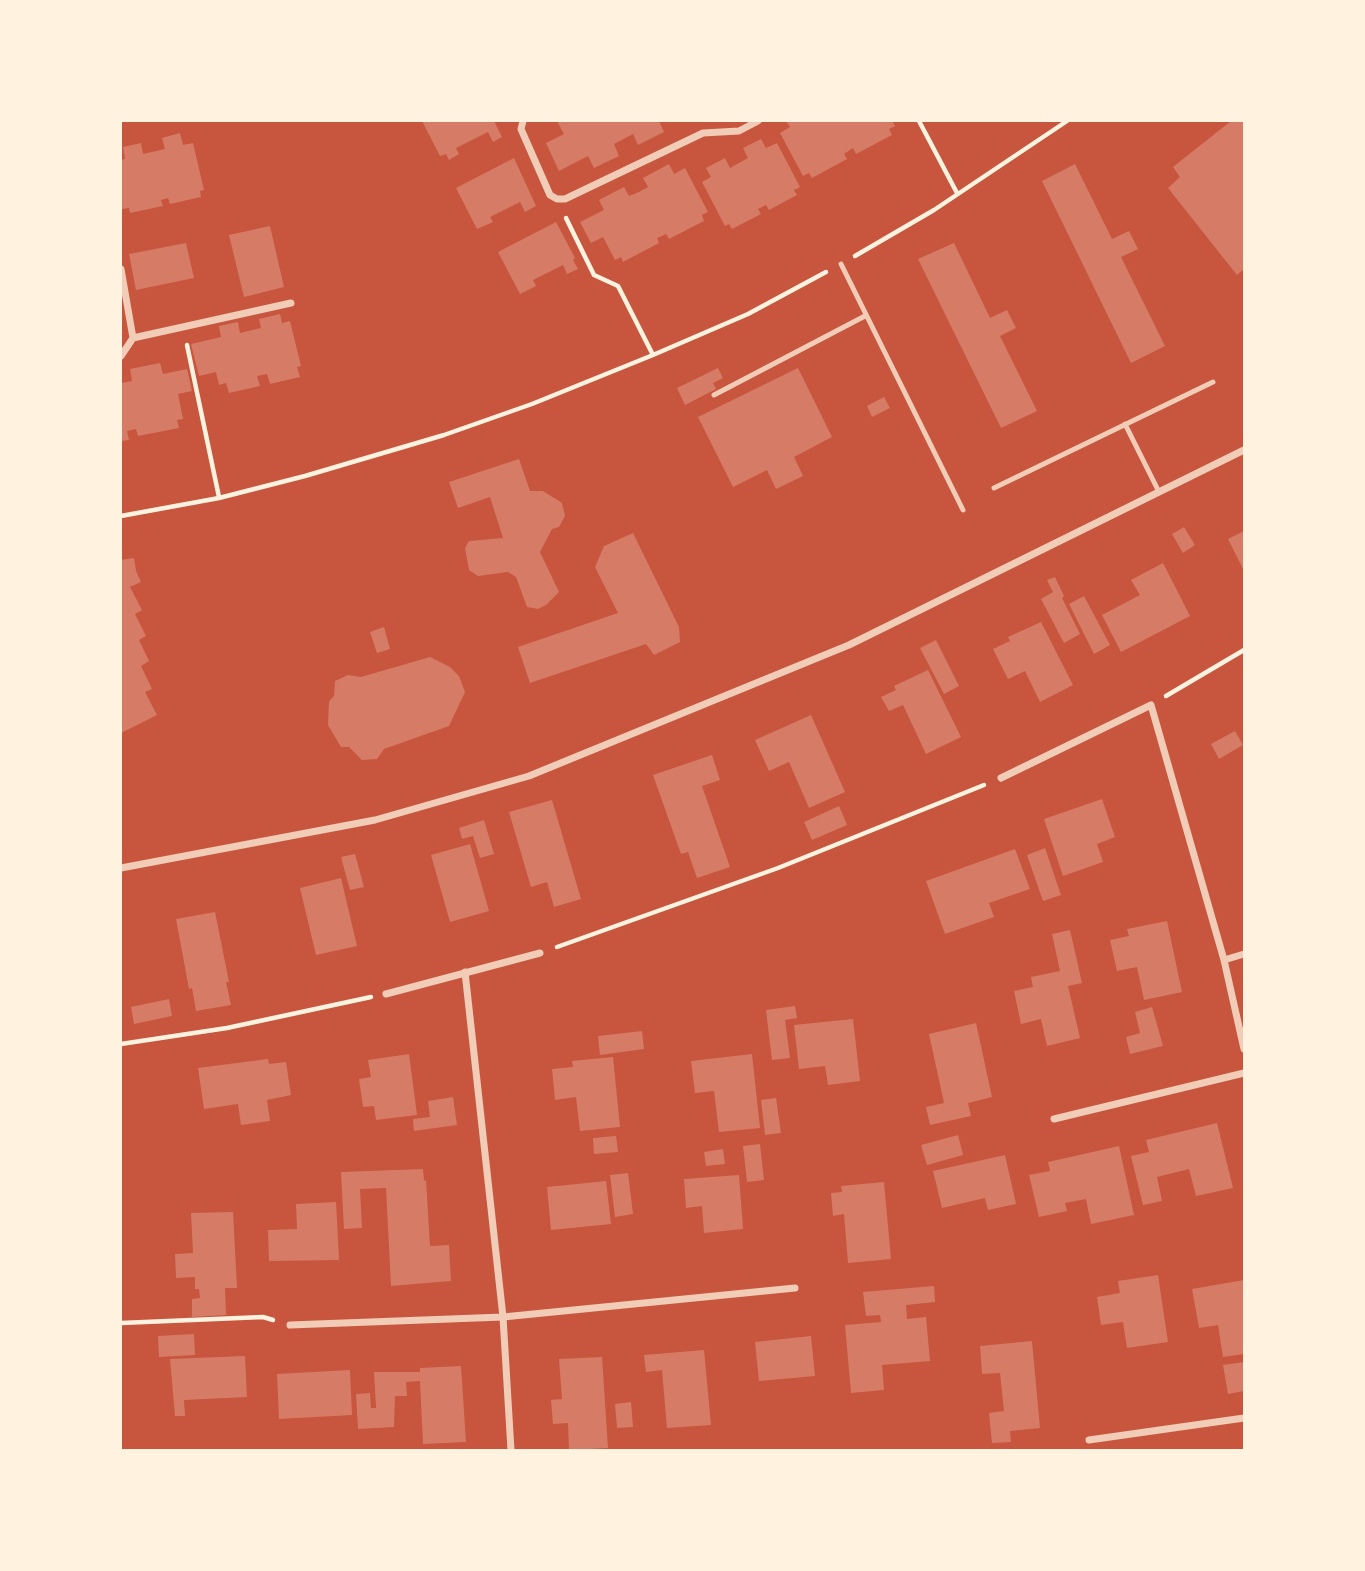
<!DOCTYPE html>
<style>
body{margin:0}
#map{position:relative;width:1365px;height:1571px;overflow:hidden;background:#c8553d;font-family:Figtree,sans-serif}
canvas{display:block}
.frame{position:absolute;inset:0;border:122px solid #fff3e0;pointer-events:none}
</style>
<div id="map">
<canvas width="1365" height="1571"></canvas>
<div class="frame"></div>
</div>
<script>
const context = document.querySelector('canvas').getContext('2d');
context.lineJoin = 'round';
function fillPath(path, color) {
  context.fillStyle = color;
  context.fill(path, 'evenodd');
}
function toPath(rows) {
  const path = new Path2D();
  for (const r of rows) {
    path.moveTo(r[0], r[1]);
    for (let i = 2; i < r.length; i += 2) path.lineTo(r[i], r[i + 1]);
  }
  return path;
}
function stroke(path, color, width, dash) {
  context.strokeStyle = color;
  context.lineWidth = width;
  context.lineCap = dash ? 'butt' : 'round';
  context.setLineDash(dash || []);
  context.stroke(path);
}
const building = toPath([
 [422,121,494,121,502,137,493,142,488,132,456,148,459,154,449,160,446,154,440,156],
 [557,121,659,121,664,132,638,145,633,134,614,144,619,156,594,168,588,156,559,171,546,143,564,134],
 [786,121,892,121,895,126,889,129,892,135,856,154,853,148,844,154,847,159,812,178,809,173,803,176,780,133,790,127],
 [1231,121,1244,121,1244,269,1237,275,1168,188,1180,177,1173,167],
 [180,133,183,145,193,143,204,190,200,191,201,197,170,204,168,198,161,200,163,206,130,213,129,208,122,209,121,160,125,159,123,147,141,143,143,154,165,149,162,138],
 [761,139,766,148,777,143,800,187,794,190,797,195,769,210,766,205,758,209,761,214,732,229,729,224,725,226,702,182,711,177,706,168,725,158,730,168,748,158,743,148],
 [514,158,536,206,525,212,520,202,490,217,493,222,477,229,456,188],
 [669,164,674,174,685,168,708,212,702,215,704,221,669,239,666,234,662,236,657,238,659,243,623,262,621,257,615,260,603,237,591,243,580,222,604,210,599,200,624,187,629,196,639,192,648,187,643,178],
 [1075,164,1112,239,1129,231,1138,249,1121,257,1165,346,1131,363,1042,181],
 [556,222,575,258,573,260,578,269,567,274,563,265,533,280,536,286,520,294,498,252],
 [270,226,284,287,244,297,229,235],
 [186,243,194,278,136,290,129,254],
 [954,243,990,318,1007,310,1016,328,1000,336,1037,411,1001,428,918,259],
 [280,314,282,323,290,321,301,366,297,367,300,377,270,384,267,374,257,376,260,386,229,393,226,383,219,385,216,372,199,376,191,344,221,337,219,326,238,322,240,333,261,328,259,319],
 [160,363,163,374,187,369,192,391,178,394,183,419,177,420,179,428,138,436,136,429,127,431,129,440,121,441,121,383,132,381,130,369],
 [718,368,723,378,713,383,716,389,685,405,677,388],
 [798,368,832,437,794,457,803,476,776,489,767,470,733,487,698,417],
 [884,397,890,408,872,417,867,406],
 [519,459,530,491,543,491,562,503,565,516,559,527,552,529,540,552,559,592,546,605,538,609,527,607,516,577,508,572,478,576,469,570,465,548,469,541,503,538,490,497,458,508,449,482],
 [1184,527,1195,545,1183,553,1172,534],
 [1244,531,1244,571,1228,539],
 [633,533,679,627,680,642,654,655,646,644,530,683,518,647,618,613,595,567,604,546],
 [134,558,136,571,141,582,130,587,142,610,135,614,146,636,139,640,149,661,141,666,152,689,145,692,157,715,121,733,121,560],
 [1163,563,1190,616,1121,652,1102,615,1140,595,1131,580],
 [1055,577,1064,596,1062,598,1080,634,1064,643,1041,599,1053,592,1047,580],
 [1084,596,1110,645,1094,654,1069,604],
 [1041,622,1073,685,1040,702,1025,671,1008,679,993,649,1010,641,1008,637],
 [384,627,390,649,377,653,370,632],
 [936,640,959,686,944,694,920,648],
 [430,657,450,667,459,676,465,692,449,726,384,749,377,759,362,760,349,747,341,747,328,725,329,701,334,696,335,681,348,675,361,677],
 [928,670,961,737,926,754,903,705,889,711,881,697,896,690,894,686],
 [811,715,845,792,809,808,789,762,769,771,755,740],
 [1235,731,1243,745,1219,759,1211,744],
 [712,755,720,780,702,786,730,867,697,878,688,852,681,854,653,775],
 [1102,799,1115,837,1097,844,1103,862,1063,876,1044,819],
 [552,800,581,899,554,907,547,882,531,887,509,812],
 [839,806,847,825,812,840,804,822],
 [484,820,494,854,480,858,473,836,462,839,459,828],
 [470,844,489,911,450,922,431,855],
 [1045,848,1061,895,1043,901,1027,855],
 [1015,849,1030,889,989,903,994,917,945,934,926,881],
 [355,854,364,887,350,890,341,857],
 [341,878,357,946,316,955,300,888],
 [215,912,229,982,226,982,231,1005,196,1011,192,988,189,989,176,919],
 [1167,921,1182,992,1144,1000,1137,967,1117,971,1110,940,1129,936,1127,929],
 [1070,930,1082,983,1068,986,1080,1038,1047,1046,1041,1019,1021,1024,1014,991,1033,987,1031,977,1060,971,1052,934],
 [169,999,172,1016,134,1024,131,1007],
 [795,1006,797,1018,785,1020,790,1058,772,1060,766,1010],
 [1152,1007,1163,1046,1130,1054,1126,1037,1140,1033,1135,1012],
 [853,1019,860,1081,828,1085,825,1066,799,1069,794,1025],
 [976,1023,992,1097,968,1103,971,1116,930,1125,926,1107,944,1103,929,1034],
 [642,1031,644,1049,600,1055,598,1036],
 [409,1054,417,1115,376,1120,374,1106,363,1107,359,1079,371,1077,368,1060],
 [752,1054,760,1128,719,1132,714,1091,695,1093,691,1061],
 [613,1057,620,1127,580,1131,576,1097,555,1100,552,1069,573,1067,572,1061],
 [268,1059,269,1064,286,1062,291,1095,267,1100,270,1121,241,1125,238,1104,204,1109,198,1068],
 [453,1097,457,1125,414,1131,413,1119,430,1117,428,1101],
 [776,1098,781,1133,765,1135,761,1100],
 [1217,1123,1233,1188,1196,1196,1189,1169,1157,1177,1162,1201,1143,1205,1131,1156,1149,1152,1146,1140],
 [958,1135,963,1155,927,1165,921,1145],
 [616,1136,618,1152,594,1154,593,1138],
 [760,1144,764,1180,747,1182,743,1146],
 [1119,1146,1134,1215,1091,1224,1086,1199,1065,1203,1067,1211,1039,1217,1029,1175,1050,1171,1048,1162],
 [723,1149,725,1164,706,1166,704,1152],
 [1005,1155,1016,1204,988,1210,985,1198,942,1208,933,1171],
 [423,1169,424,1181,426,1180,430,1246,449,1245,451,1281,391,1286,386,1188,360,1189,362,1228,344,1229,341,1172],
 [628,1173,633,1214,615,1217,610,1175],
 [739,1175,743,1229,704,1233,702,1206,686,1208,684,1179],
 [606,1181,611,1224,551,1230,547,1187],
 [884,1182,891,1259,848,1263,844,1214,833,1216,831,1193,842,1192,841,1186],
 [336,1202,339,1260,269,1261,268,1230,297,1229,296,1204],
 [233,1212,237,1288,225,1288,226,1315,192,1317,192,1299,200,1298,199,1289,195,1289,195,1277,176,1278,175,1254,193,1253,191,1213],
 [1158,1275,1168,1342,1127,1348,1123,1322,1101,1325,1097,1297,1120,1293,1118,1281],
 [1244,1280,1244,1354,1223,1357,1218,1325,1199,1328,1192,1289],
 [934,1286,935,1302,906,1305,907,1319,926,1317,930,1361,882,1365,884,1390,851,1393,845,1325,881,1322,880,1315,866,1316,863,1292],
 [194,1334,195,1355,159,1357,158,1336],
 [811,1336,815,1376,759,1381,755,1342],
 [1032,1341,1040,1428,1010,1431,1011,1442,992,1443,989,1413,1004,1411,1000,1373,982,1374,980,1346],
 [704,1350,711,1425,667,1428,662,1370,646,1372,644,1355],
 [245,1356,247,1397,184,1400,185,1416,175,1416,170,1359],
 [602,1357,608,1448,569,1450,568,1423,553,1424,551,1400,562,1399,559,1359],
 [1244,1362,1244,1391,1228,1394,1223,1365],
 [461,1366,466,1442,423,1444,420,1381,406,1382,407,1396,395,1396,394,1427,358,1429,356,1394,370,1393,371,1408,376,1408,374,1372,420,1372,420,1368],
 [350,1370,352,1415,279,1419,277,1374],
 [631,1402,633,1427,617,1428,615,1404]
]);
const path = toPath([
 [919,121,957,193],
 [566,218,594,275,618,286,653,355],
 [855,256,934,210,1067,121],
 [187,345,219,497],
 [121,516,219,498,305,476,444,435,532,404,653,355,748,314,826,272],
 [1166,696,1244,650],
 [557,947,778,868,984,785],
 [121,1044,227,1028,371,997],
 [121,1323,263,1317,273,1320]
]);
const service = toPath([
 [841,264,963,510],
 [714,395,865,316],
 [1125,424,1159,492],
 [994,488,1213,382]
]);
const minor = toPath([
 [523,121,521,129,550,195,557,199,565,199,703,133,739,131,758,121],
 [121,269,133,338,121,356],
 [133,338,291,303],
 [1001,778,1151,705,1224,960,1244,1049],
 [121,868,375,820,529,776,849,645,1244,450],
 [1224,960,1244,954],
 [465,972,503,1317,511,1450],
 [386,994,540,953],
 [1054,1119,1244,1073],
 [290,1325,503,1317,795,1288],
 [1089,1440,1244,1418]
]);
fillPath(building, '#d67c66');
stroke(path, '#fff3e0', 4.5);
stroke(service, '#f1ccb7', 5);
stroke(minor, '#f1ccb7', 7);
</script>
